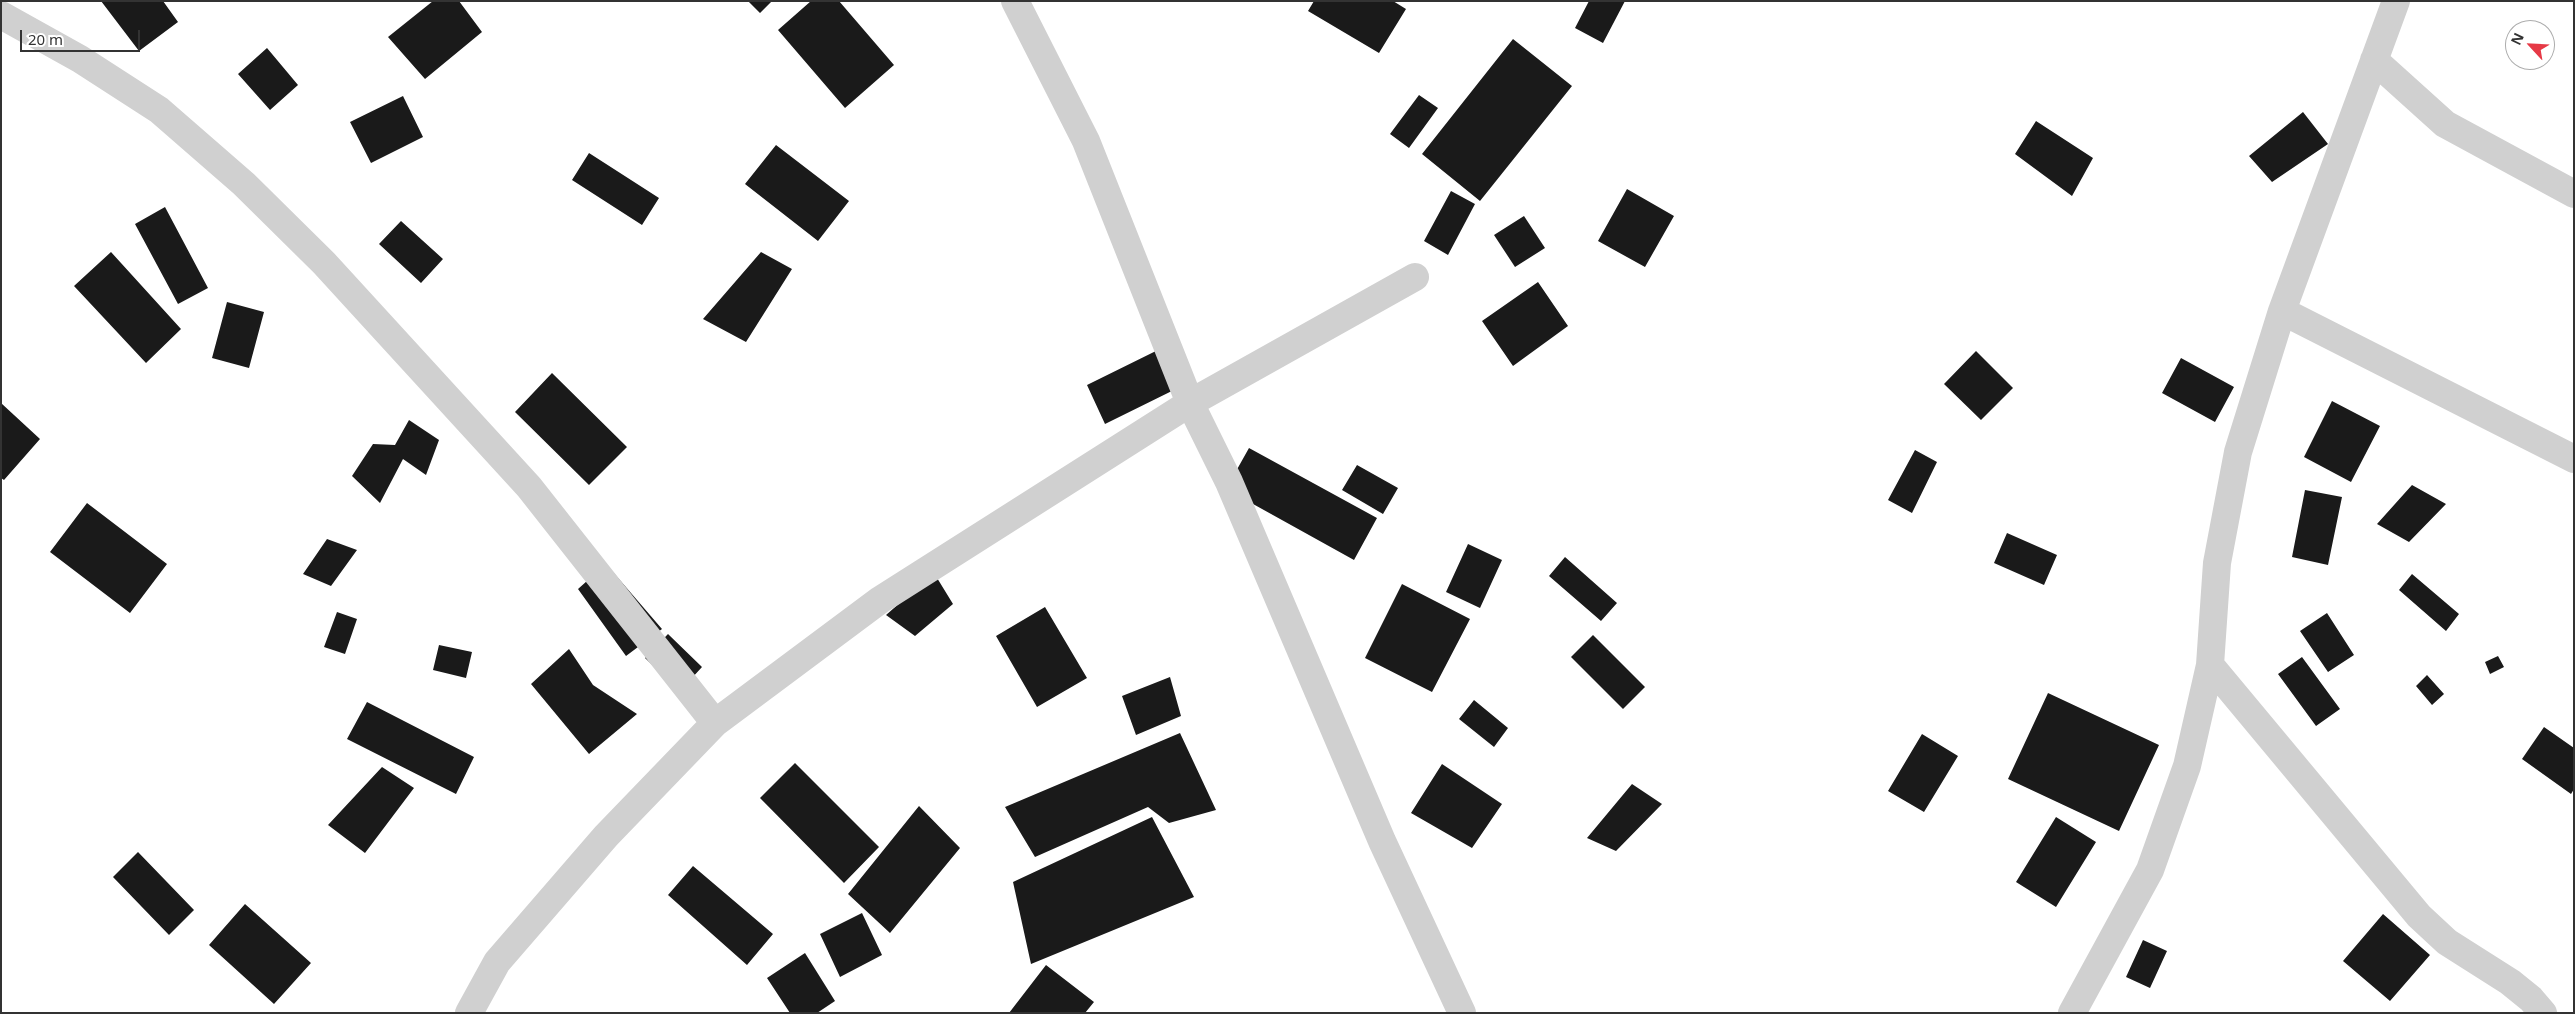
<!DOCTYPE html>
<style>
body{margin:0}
#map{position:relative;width:2575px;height:1014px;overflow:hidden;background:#fff;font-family:"Noto Sans",sans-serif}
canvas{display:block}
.frame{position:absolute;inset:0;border:2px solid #333;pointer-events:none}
.north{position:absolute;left:2505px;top:20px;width:50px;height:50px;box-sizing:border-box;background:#fff;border:1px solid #adadad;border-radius:50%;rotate:295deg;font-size:14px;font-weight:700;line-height:20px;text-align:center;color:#333}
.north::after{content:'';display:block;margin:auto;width:18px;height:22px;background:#e63946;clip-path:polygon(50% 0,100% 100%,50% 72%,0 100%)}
.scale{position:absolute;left:20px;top:30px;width:120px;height:22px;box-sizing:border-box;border:2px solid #333;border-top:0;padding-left:6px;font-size:15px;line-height:18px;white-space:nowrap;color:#333;-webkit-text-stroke:4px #fff;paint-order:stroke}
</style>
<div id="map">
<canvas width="2575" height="1014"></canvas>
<div class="frame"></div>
<div class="north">N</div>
<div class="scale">20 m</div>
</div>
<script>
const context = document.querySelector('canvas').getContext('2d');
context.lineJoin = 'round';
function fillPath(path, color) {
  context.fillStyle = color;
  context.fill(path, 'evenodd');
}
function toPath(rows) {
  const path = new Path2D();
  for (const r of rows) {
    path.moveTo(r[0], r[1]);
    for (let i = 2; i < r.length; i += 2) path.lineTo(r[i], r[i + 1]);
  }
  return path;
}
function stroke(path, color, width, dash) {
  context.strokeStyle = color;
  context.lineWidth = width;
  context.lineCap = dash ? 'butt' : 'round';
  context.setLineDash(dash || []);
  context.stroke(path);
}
const building = toPath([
 [101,1,163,1,178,22,139,51],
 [433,1,459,1,482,32,425,79,388,37],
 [748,1,772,1,760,13],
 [811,1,839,1,894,65,845,108,778,30],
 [1314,1,1393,1,1406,9,1379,53,1308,11],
 [1589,1,1625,1,1603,43,1575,28],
 [1513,39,1572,86,1480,201,1422,154],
 [267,48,298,85,270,110,238,74],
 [1419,95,1438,108,1409,148,1390,134],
 [403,96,423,137,371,163,350,122],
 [2303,112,2328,144,2272,182,2249,156],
 [2036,121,2093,158,2072,196,2015,154],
 [776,145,849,201,818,241,745,184],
 [589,153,659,198,642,225,572,180],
 [1627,189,1674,216,1645,267,1598,241],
 [1451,191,1475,204,1448,255,1424,241],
 [165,207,208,288,178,304,135,224],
 [1524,216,1545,248,1515,267,1494,235],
 [401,221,443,259,421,283,379,244],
 [111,252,181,329,146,363,74,286],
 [761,252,792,269,746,342,703,319],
 [1538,282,1568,326,1513,366,1482,321],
 [227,302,264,312,249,368,212,358],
 [1164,347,1182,386,1105,424,1087,385],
 [1976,351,2013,388,1981,420,1944,384],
 [2181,358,2234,387,2215,422,2162,393],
 [552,373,627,447,589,485,515,412],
 [2332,401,2380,426,2351,482,2304,457],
 [1,403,40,439,4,480,1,478],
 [409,420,439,440,426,475,403,459,380,503,352,476,373,444,395,445],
 [1249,448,1377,518,1354,560,1226,489],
 [1915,450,1937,462,1912,513,1888,500],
 [1357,465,1398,488,1383,514,1342,490],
 [2412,485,2446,504,2409,542,2377,524],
 [2305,490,2342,497,2328,565,2292,557],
 [87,503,167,564,130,613,50,552],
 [2007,533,2057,555,2044,585,1994,563],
 [327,539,357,550,331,586,303,574],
 [1468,544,1502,560,1480,608,1446,592],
 [1565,557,1617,603,1601,621,1549,576],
 [606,564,662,629,626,656,578,589],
 [934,573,953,604,915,636,886,615],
 [2412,574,2459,614,2446,631,2399,590],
 [1402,584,1470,619,1432,692,1365,658],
 [1045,607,1087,678,1037,707,996,636],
 [337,612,357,619,345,654,324,647],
 [2327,613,2354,655,2328,672,2300,631],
 [668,634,702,667,680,691,645,658],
 [1593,635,1645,687,1623,709,1571,657],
 [439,645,472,652,466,678,433,670],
 [569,649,593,685,637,714,589,754,531,684],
 [2498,656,2504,667,2490,674,2485,662],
 [2302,657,2340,709,2316,726,2278,674],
 [2427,675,2444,694,2432,705,2416,686],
 [1170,677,1181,716,1136,735,1122,696],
 [2048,693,2159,745,2119,831,2008,779],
 [1474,700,1508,728,1494,747,1459,719],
 [367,702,474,757,456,794,347,739],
 [2544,727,2574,748,2574,789,2571,794,2522,759],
 [1180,733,1216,810,1169,823,1148,807,1035,857,1005,807],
 [1922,734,1958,756,1924,812,1888,791],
 [795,763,879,847,844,883,760,798],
 [1442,764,1502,804,1472,848,1411,813],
 [382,767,414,788,365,853,328,825],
 [1632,784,1662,804,1616,851,1587,838],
 [919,806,960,848,890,933,848,894],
 [1152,817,1194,897,1031,964,1013,882],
 [2056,817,2096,842,2056,907,2016,882],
 [138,852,194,910,169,935,113,877],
 [693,866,773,934,747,965,668,895],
 [245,904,311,963,274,1004,209,945],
 [862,913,882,955,840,977,820,934],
 [2383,914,2430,955,2390,1001,2343,961],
 [2143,940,2167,951,2150,988,2126,977],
 [805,953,835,1001,817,1013,790,1013,767,978],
 [1046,965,1094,1002,1085,1013,1009,1013]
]);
const minor = toPath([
 [1015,1,1086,141,1190,403,1229,482,1382,841,1462,1013],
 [1,15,80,59,159,110,244,184,324,263,529,487,715,723],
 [2374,60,2445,124,2574,194],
 [2282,311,2574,459],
 [2210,665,2419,916,2447,942,2510,982,2531,999,2543,1013],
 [469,1013,497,962,606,836,715,723,880,600,1190,403,1415,277],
 [2072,1013,2150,870,2187,766,2210,665,2217,563,2238,452,2282,311,2396,1]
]);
fillPath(building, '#1a1a1a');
stroke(minor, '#d0d0d0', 28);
</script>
